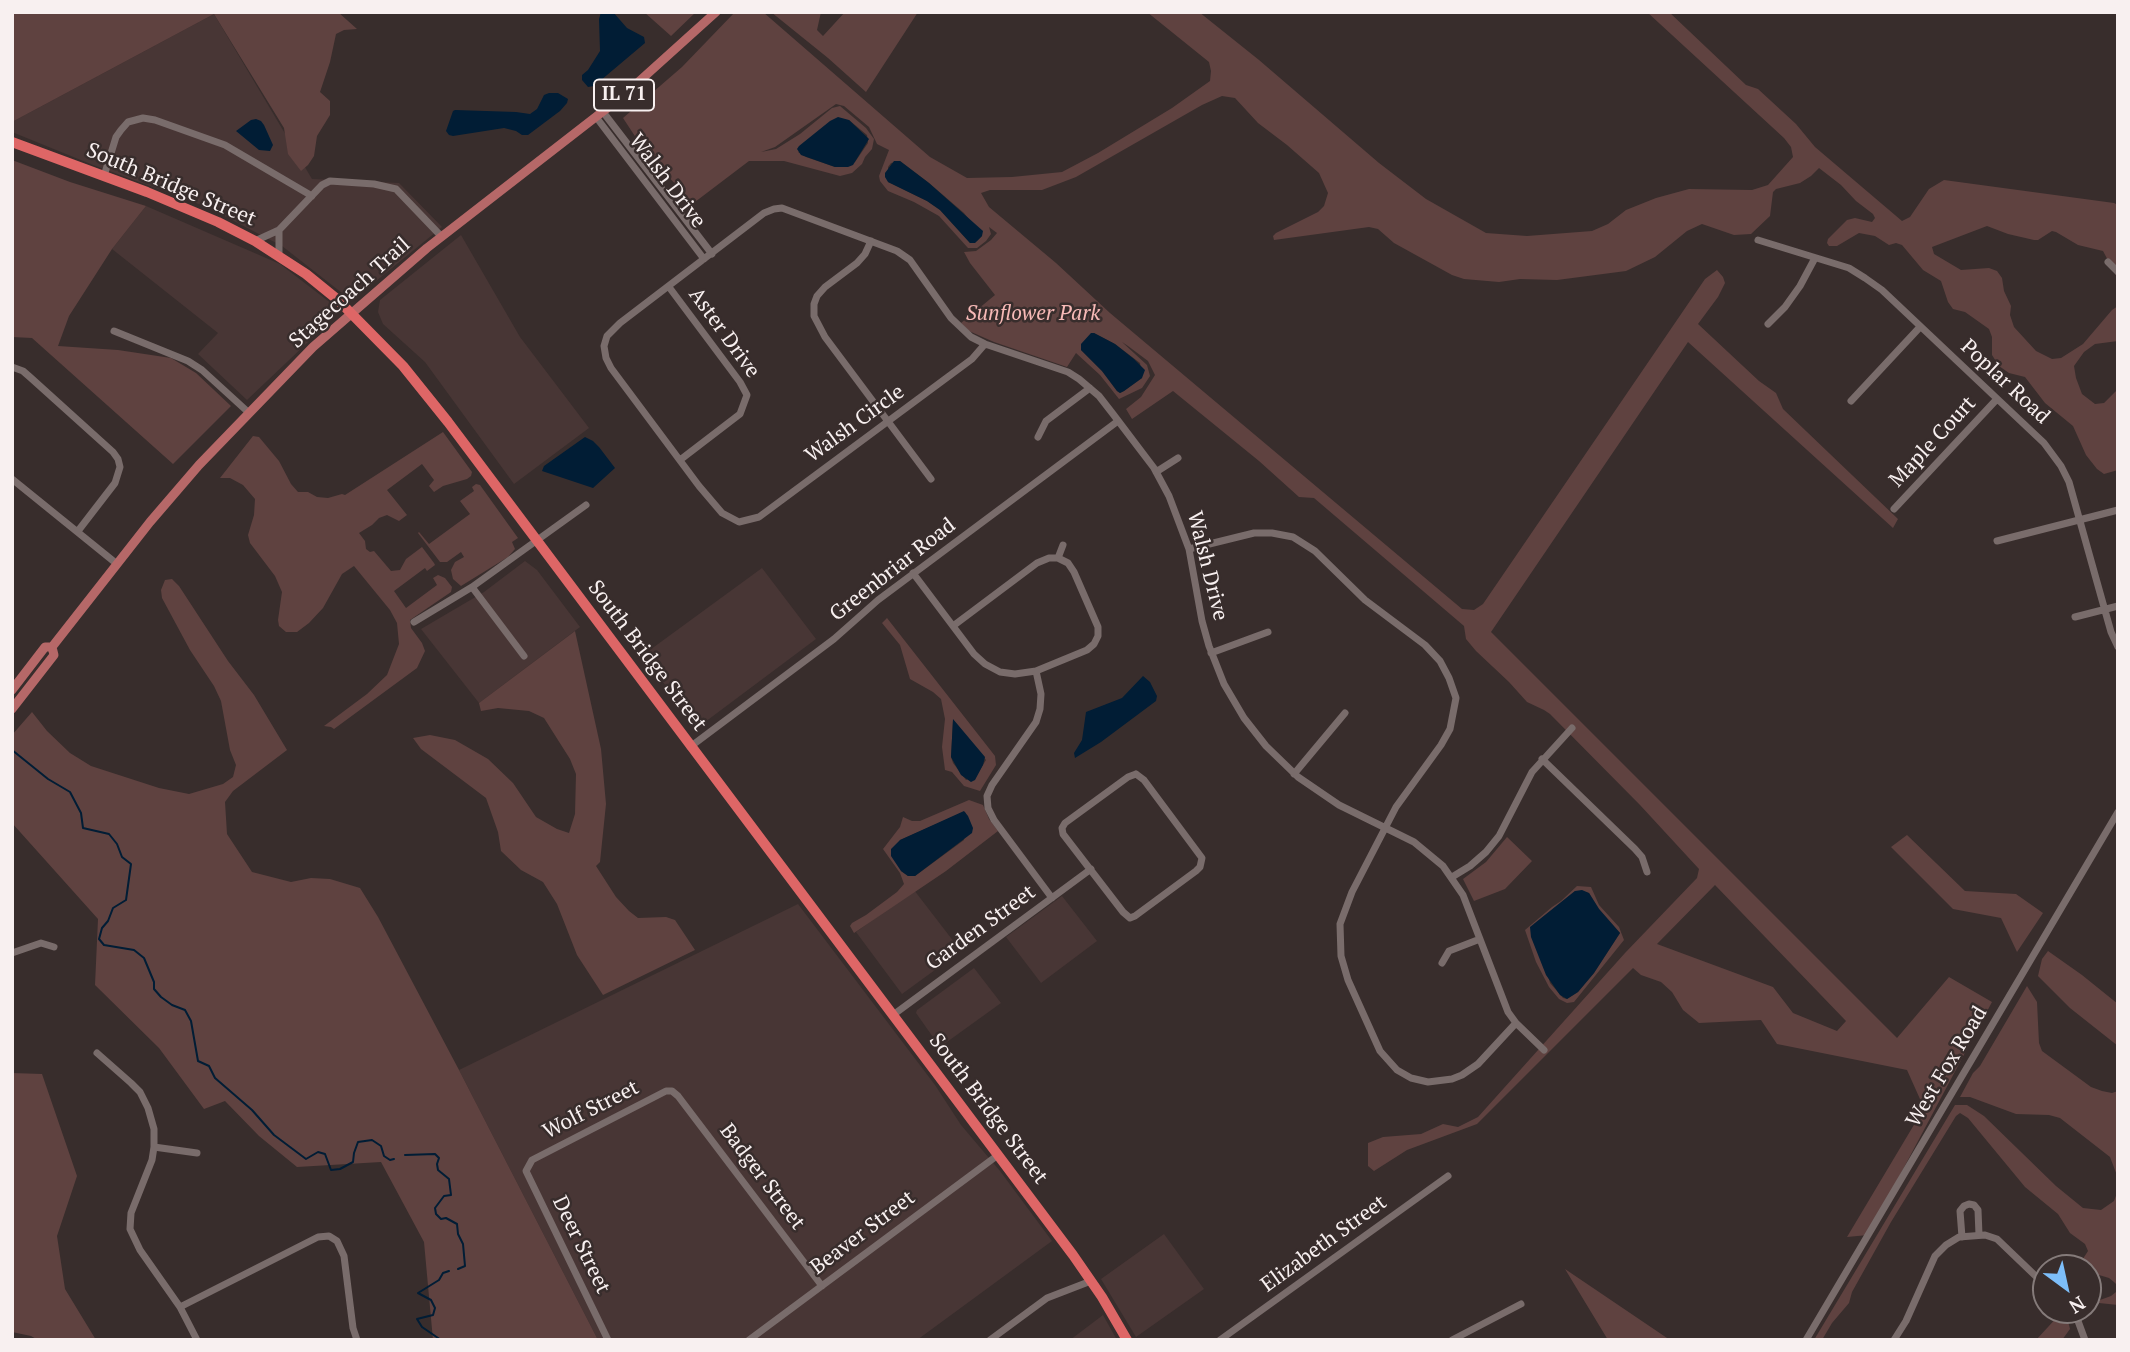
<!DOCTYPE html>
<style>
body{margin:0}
#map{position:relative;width:2130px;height:1352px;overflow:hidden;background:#382d2c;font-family:"PT Serif",serif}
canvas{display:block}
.frame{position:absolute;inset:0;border:14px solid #f8f0f0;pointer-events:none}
.north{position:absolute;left:2032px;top:1254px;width:70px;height:70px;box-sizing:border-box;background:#382d2c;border:2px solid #857b7a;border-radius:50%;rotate:147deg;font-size:19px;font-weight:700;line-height:28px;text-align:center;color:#f8f0f0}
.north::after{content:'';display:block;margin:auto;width:24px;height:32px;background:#7dbef9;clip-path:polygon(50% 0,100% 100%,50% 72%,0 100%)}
</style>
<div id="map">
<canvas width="2130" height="1352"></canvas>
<div class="frame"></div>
<div class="north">N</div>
</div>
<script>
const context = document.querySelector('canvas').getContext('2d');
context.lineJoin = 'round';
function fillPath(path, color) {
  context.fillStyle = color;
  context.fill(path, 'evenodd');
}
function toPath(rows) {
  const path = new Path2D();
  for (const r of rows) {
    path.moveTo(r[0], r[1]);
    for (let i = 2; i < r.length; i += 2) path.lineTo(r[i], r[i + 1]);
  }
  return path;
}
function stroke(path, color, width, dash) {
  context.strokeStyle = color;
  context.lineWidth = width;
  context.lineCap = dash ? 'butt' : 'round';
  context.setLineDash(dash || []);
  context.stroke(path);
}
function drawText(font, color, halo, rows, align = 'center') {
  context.font = font + ' "PT Serif",serif';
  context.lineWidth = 5;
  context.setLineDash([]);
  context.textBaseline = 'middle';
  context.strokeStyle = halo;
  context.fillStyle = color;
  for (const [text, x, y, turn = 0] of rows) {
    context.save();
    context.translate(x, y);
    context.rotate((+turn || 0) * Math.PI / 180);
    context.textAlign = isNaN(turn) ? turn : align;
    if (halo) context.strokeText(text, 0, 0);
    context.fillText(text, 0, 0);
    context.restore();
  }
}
const built = toPath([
 [214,14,312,179,399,183,442,227,359,295,348,295,342,293,282,246,207,207,93,165,12,132,12,122],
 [146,206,280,264,332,304,332,319,327,324,247,400,198,354,218,333,112,249],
 [461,235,520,337,589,428,514,484,425,362,383,324,378,312,380,300],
 [525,561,537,570,580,627,479,703,421,629,484,592],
 [762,568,816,639,697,728,643,655],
 [914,890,961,951,902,994,856,932],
 [1062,896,1097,941,1041,983,1006,937],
 [798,904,935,1085,961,1125,1000,1171,1052,1241,917,1340,598,1340,459,1070],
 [974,968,1001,1003,940,1047,916,1013,917,1010],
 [1164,1234,1204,1289,1136,1337,1101,1279],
 [1103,1315,1117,1340,1070,1340]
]);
const green = toPath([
 [12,12,338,12,357,29,344,30,336,34,330,62,320,92,330,101,330,115,317,136,314,156,308,165,301,171,288,154,284,128,214,14,12,122],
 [644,12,696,12,671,36],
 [735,12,763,12,930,157,967,178,1012,177,1062,172,1098,153,1172,108,1210,81,1211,71,1209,62,1147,12,1199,12,1259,60,1379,163,1426,199,1486,233,1527,236,1592,231,1608,224,1626,210,1656,198,1689,189,1752,190,1768,185,1793,157,1791,147,1784,138,1647,12,1669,12,1746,85,1758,89,1796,124,1815,147,1902,221,1910,217,1929,189,1944,180,2114,203,2118,205,2118,279,2103,251,2078,245,2056,232,2052,231,2038,240,2034,240,2008,234,1987,226,1932,247,1934,254,1961,270,1989,268,1997,271,2002,278,2004,291,2011,306,2010,315,2014,327,2036,351,2052,359,2061,358,2083,344,2112,310,2118,306,2118,341,2095,344,2084,352,2074,366,2076,378,2082,394,2095,404,2104,403,2118,389,2118,470,2104,474,2097,469,2086,455,2073,426,2045,403,2025,377,2009,373,1999,366,1992,355,1992,337,1989,329,1965,312,1953,309,1948,302,1941,281,1923,270,1902,245,1896,243,1889,245,1875,236,1859,233,1837,246,1829,246,1827,243,1828,239,1847,220,1855,218,1872,222,1875,218,1873,214,1856,201,1841,185,1819,168,1811,176,1800,183,1776,189,1773,192,1770,216,1751,234,1734,235,1702,224,1687,231,1655,257,1626,271,1557,280,1520,279,1499,282,1464,279,1452,275,1394,243,1378,229,1369,227,1274,240,1273,236,1276,233,1318,212,1324,206,1328,193,1319,173,1287,145,1258,123,1235,98,1222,96,1202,105,1076,177,1042,190,990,190,981,193,989,207,1056,263,1110,313,1462,609,1474,610,1483,604,1705,279,1717,270,1723,277,1725,283,1718,297,1698,324,1759,381,1776,393,1783,409,1898,519,1893,528,1688,342,1491,632,1897,1038,1949,977,1992,1002,1868,1235,1847,1237,1924,1108,1907,1070,1777,1044,1761,1020,1699,1023,1683,1010,1672,992,1661,982,1641,975,1633,968,1477,1124,1407,1150,1374,1171,1368,1166,1368,1143,1383,1137,1421,1134,1443,1124,1458,1127,1478,1117,1625,953,1697,878,1699,869,1640,805,1550,714,1544,710,1527,702,1509,682,1476,651,1466,639,1464,626,1314,498,1299,497,1259,461,1173,391,1132,419,1126,409,1141,397,1155,375,1148,361,1128,346,1122,342,1147,365,1150,376,1142,388,1119,399,1100,375,1076,353,1067,367,994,342,969,331,961,323,995,295,970,263,964,252,976,251,991,240,997,233,989,227,991,234,986,241,977,248,968,248,939,216,914,202,888,191,880,181,879,176,889,150,877,144,869,127,844,106,836,104,775,147,761,152,776,149,800,134,832,108,840,106,866,128,874,139,872,149,865,157,862,164,852,173,840,176,784,161,749,161,691,205,679,188,646,153,623,118,682,67],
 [849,120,867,135,868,143,855,162,840,167,835,167,806,157,798,152],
 [900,161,929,183,964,213,982,236,977,241,970,243,940,210,927,201,888,182,888,167,891,163],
 [1094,333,1115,344,1140,363,1142,378,1124,391,1120,393,1117,391,1102,371,1081,350],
 [1715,885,1846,1021,1837,1031,1793,1013,1773,987,1657,944],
 [771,12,821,12,817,30,823,36,845,12,918,12,866,92,828,58],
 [12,160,70,182,146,206,112,249,69,316,58,346,118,350,171,358,196,373,231,406,173,464,32,338,12,337],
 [443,432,472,472,471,476,467,479,443,486,434,492,429,486,434,480,422,464,387,490,407,515,399,521,387,515,379,518,372,525,359,533,365,541,366,549,370,552,374,551,391,571,400,570,406,559,422,547,434,563,435,565,427,571,425,568,394,591,406,608,437,585,433,578,438,575,445,578,452,587,451,592,410,620,411,628,422,643,425,651,417,668,334,729,331,727,324,726,367,694,387,675,399,644,397,623,390,610,354,566,342,574,323,608,309,623,297,632,286,632,279,626,278,620,282,592,275,576,250,543,248,535,254,515,255,499,243,485,230,478,220,478,253,436,259,437,279,461,291,484,298,492,308,492,317,497,328,498,342,494,345,495],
 [476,484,480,485,518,538,512,542,515,549,508,557,461,586,453,579,451,570,455,562,464,557,461,552,447,562,440,562,418,533,419,532,429,544,470,514,460,501,474,491,472,487],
 [172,579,179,586,228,661,254,695,287,750,233,791,225,802,227,834,252,872,291,882,311,878,330,879,360,888,378,917,459,1070,598,1340,433,1340,424,1242,381,1162,297,1167,259,1136,225,1101,204,1109,159,1048,95,985,98,919,12,823,12,735,32,712,47,731,70,753,91,766,159,788,189,794,223,784,233,777,236,765,230,750,221,701,214,686,190,650,162,598,161,590,165,580],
 [887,618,995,756,996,765,980,791,964,786,952,772,945,770,942,747,945,719,941,699,933,692,910,679,900,645,882,623],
 [953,720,986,760,978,773,966,780,953,763,951,757],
 [575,631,601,749,606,804,600,862,596,866,616,897,629,911,638,918,666,917,675,920,695,950,603,995,577,955,557,904,543,882,521,870,501,851,498,832,486,798,421,749,413,738,430,735,455,740,488,759,513,783,536,817,557,829,569,833,575,814,576,774,570,759,544,718,529,711,498,708,481,711,479,703],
 [969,800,983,805,989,819,998,831,946,871,854,933,850,926,852,923,866,915,897,892,904,884,900,873,883,849,900,827,903,817,912,821,920,821],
 [964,812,966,813,964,840,915,876,908,876,901,871,900,840],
 [1907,835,1965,891,2016,894,2043,913,2017,952,2001,918,1953,909,1891,847],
 [1507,837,1532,861,1505,889,1474,901,1463,879,1486,862],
 [1577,886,1591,887,1599,905,1619,927,1624,940,1574,1002,1567,1003,1559,999,1549,987,1536,962,1525,930,1552,907,1561,901],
 [1575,891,1589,893,1599,909,1620,933,1594,973,1578,992,1567,999,1563,998,1550,983,1534,924],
 [2048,951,2082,975,2118,1004,2118,1046,2070,1008,2038,976,2042,959],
 [2027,986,2037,1002,2039,1043,2042,1051,2091,1087,2102,1091,2112,1093,2118,1091,2118,1305,2099,1303,2100,1300,2111,1296,2116,1292,2118,1286,2114,1282,2109,1278,2099,1275,2088,1278,2088,1268,2077,1268,2088,1251,2085,1244,2070,1233,2058,1214,2025,1187,1968,1118,1960,1113,1956,1116,1891,1222,1852,1292,1849,1303,1832,1323,1822,1340,1814,1340,1955,1105,1967,1105,1984,1116,2056,1186,2083,1208,2101,1210,2114,1201,2117,1193,2118,1178,2110,1157,2060,1118,2049,1115,2016,1114,1970,1097,1960,1097,1973,1073,1980,1066],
 [12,1073,42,1074,77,1176,57,1236,65,1289,96,1340,38,1340,31,1336,12,1332],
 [1565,1269,1670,1340,1608,1340],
 [2060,1314,2068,1321,2070,1329,2062,1340,2036,1340]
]);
const water = toPath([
 [601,12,613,12,627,28,644,37,645,43,594,86,588,87,582,80,582,75,588,70,600,51,599,19],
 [558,93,568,99,567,103,560,111,528,135,522,135,516,131,504,128,453,136,449,135,446,131,453,111,455,110,516,112,530,114,537,109,544,95,549,93],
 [838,117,849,120,869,139,853,165,848,167,835,167,801,155,797,149,799,146,830,121],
 [256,119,261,121,264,125,273,145,270,151,259,150,236,131,251,120],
 [894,161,900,161,929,183,983,231,982,236,975,243,970,243,940,210,927,201,888,182,885,177,885,173],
 [1091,333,1094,333,1115,344,1134,359,1145,370,1142,378,1124,391,1120,393,1117,391,1102,371,1081,350,1081,344],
 [585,437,593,441,599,447,615,468,593,488,542,471,544,466],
 [1143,676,1150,682,1157,696,1156,701,1101,742,1075,758,1074,753,1082,740,1086,712,1122,698],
 [953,719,985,757,983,765,975,780,971,782,961,775,951,757],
 [964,811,968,816,973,828,972,833,915,876,908,876,901,871,891,856,891,849,900,840],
 [1582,890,1589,893,1599,909,1620,933,1594,973,1578,992,1567,999,1560,995,1546,975,1531,937,1530,927,1575,891]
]);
const stream = toPath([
 [12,750,48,779,70,792,81,813,83,828,109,834,117,844,122,857,131,864,126,900,113,908,108,921,102,928,99,939,104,945,134,950,144,958,154,982,154,989,161,997,172,1005,185,1010,191,1021,198,1061,209,1066,215,1078,252,1110,274,1135,306,1159,318,1152,325,1154,331,1170,340,1169,353,1162,354,1153,358,1142,372,1140,381,1146,384,1156,390,1160,394,1159],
 [405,1155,435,1154,439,1158,437,1164,438,1170,449,1179,451,1195,444,1196,435,1208,436,1214,441,1219,446,1218,457,1224,458,1234,463,1244,465,1266,458,1269],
 [441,1340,422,1327,417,1319,433,1315,435,1308,431,1300,418,1293,439,1280,443,1273,449,1271]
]);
const minor = toPath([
 [603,112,712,254],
 [596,117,704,259],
 [104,176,116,137,121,130,128,122,143,118,155,120,225,145,312,196],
 [1758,240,1849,268,1865,278,1882,290,2044,443,2061,466,2069,482,2111,632,2118,647],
 [255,241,279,230,322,185,330,181,374,184,396,189,441,236],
 [871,241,865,254,857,263,825,287,817,296,814,304,814,316,825,337,931,479],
 [279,255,279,230],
 [2108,262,2118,272],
 [669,287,740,382,747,395,740,414,680,460],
 [1768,324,1785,307,1800,286,1815,258],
 [114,331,188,361,202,370,248,412],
 [985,344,972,359,759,517,739,522,722,513,699,486,611,368,606,358,604,346,607,336,620,323,764,213,774,209,782,208,897,251,910,260,951,318,971,337,985,344,1068,372,1079,379,1099,396,1113,414,1154,468,1169,496,1189,549,1202,621,1209,646,1224,684,1244,718,1266,746,1298,777,1339,805,1414,842,1443,866,1463,895,1508,1012,1516,1023,1544,1050],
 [12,367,23,371,31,378,113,452,118,459,120,467,115,483,78,531],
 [1851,401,1920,327],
 [1038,437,1046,421,1090,388],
 [1156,472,1178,458],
 [12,479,117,564],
 [1894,509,1997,399],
 [1997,541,2118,510],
 [1189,549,1254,533,1272,533,1293,537,1315,551,1365,600,1425,645,1440,661,1449,678,1456,698,1450,729,1441,745,1396,807,1352,892,1340,924,1341,956,1348,980,1380,1051,1397,1070,1411,1078,1428,1082,1452,1079,1462,1075,1478,1064,1516,1023],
 [1058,558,1063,545],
 [913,573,974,654,985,664,1000,672,1015,674,1036,671,1087,650,1094,644,1098,636,1098,627,1074,572,1068,563,1058,558,1049,558,1037,563,953,626],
 [472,587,524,656],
 [2075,617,2118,606],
 [414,622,472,587,586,505],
 [1211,653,1268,632],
 [1036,671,1041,694,1040,709,1036,722,992,785,987,796,988,808,994,820,1052,898],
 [690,747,834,639,878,600,1118,421],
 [1542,759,1635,849,1642,857,1647,872],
 [1136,774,1144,780,1202,858,1200,867,1196,871,1135,916,1130,918,1123,912,1063,834,1062,828,1065,823,1128,777,1136,774],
 [1294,774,1345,713],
 [1452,877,1470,866,1486,852,1499,836,1532,772,1572,728],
 [12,953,41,943,54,947],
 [1442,963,1449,951,1480,939],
 [893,1015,1091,869],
 [97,1053,131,1083,140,1092,148,1108,154,1129,154,1147,152,1160,131,1213,130,1229,140,1250,180,1307,197,1340],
 [154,1147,197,1153],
 [1962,1237,1960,1211,1964,1206,1969,1204,1974,1205,1978,1210,1979,1235],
 [180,1307,318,1237,329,1236,337,1241,344,1256,353,1328,357,1340],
 [2069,1310,2078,1321,2085,1340],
 [608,1340,526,1171,532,1160,666,1091,672,1091,678,1096,822,1286],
 [749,1340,998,1155],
 [990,1340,1047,1298,1091,1281],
 [1220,1340,1448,1176],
 [1452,1340,1521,1304],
 [1806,1340,2118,812],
 [1894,1340,1906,1321,1935,1256,1946,1245,1959,1237,1985,1235,1997,1239,2046,1286]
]);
const major = toPath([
 [12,690,45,647,52,647,150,522,199,465,313,347,427,248,624,95,716,12],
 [12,709,54,655,52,647]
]);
const highway = toPath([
 [12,142,147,192,218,222,255,241,306,274,338,300,403,366,448,422,1073,1255,1102,1297,1127,1340]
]);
const shields = [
 [624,95,60]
];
const shieldNames = [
 ["IL 71",624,95]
];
const streetNames = [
 ["Walsh Drive",667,181,53],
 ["South Bridge Street",171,185,23],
 ["Stagecoach Trail",350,293,-42],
 ["Aster Drive",724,333,54],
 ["Poplar Road",2005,382,43],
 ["Walsh Circle",855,424,-36],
 ["Maple Court",1933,442,-47],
 ["Walsh Drive",1207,566,76],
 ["Greenbriar Road",893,570,-38],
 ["South Bridge Street",647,656,53],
 ["Garden Street",981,928,-36],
 ["West Fox Road",1947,1067,-59],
 ["South Bridge Street",988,1109,53],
 ["Wolf Street",591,1110,-27],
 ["Badger Street",762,1177,53],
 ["Beaver Street",863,1233,-37],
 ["Elizabeth Street",1324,1244,-36],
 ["Deer Street",581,1245,64]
];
const parkNames = [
 ["Sunflower Park",1033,314]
];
fillPath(built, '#483635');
fillPath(green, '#5f4240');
fillPath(water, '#011d35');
stroke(stream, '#011d35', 2);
stroke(minor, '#796c6b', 7);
stroke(major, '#b66868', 9);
stroke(highway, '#de6666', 10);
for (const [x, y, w] of shields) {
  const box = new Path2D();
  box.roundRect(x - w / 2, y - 15.5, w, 31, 5);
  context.fillStyle = '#382d2c';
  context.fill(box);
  stroke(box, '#f8f0f0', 2);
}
drawText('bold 19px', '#f8f0f0', null, shieldNames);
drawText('21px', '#f8f0f0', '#382d2c', streetNames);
drawText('italic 21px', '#f7bab7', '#382d2c', parkNames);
</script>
